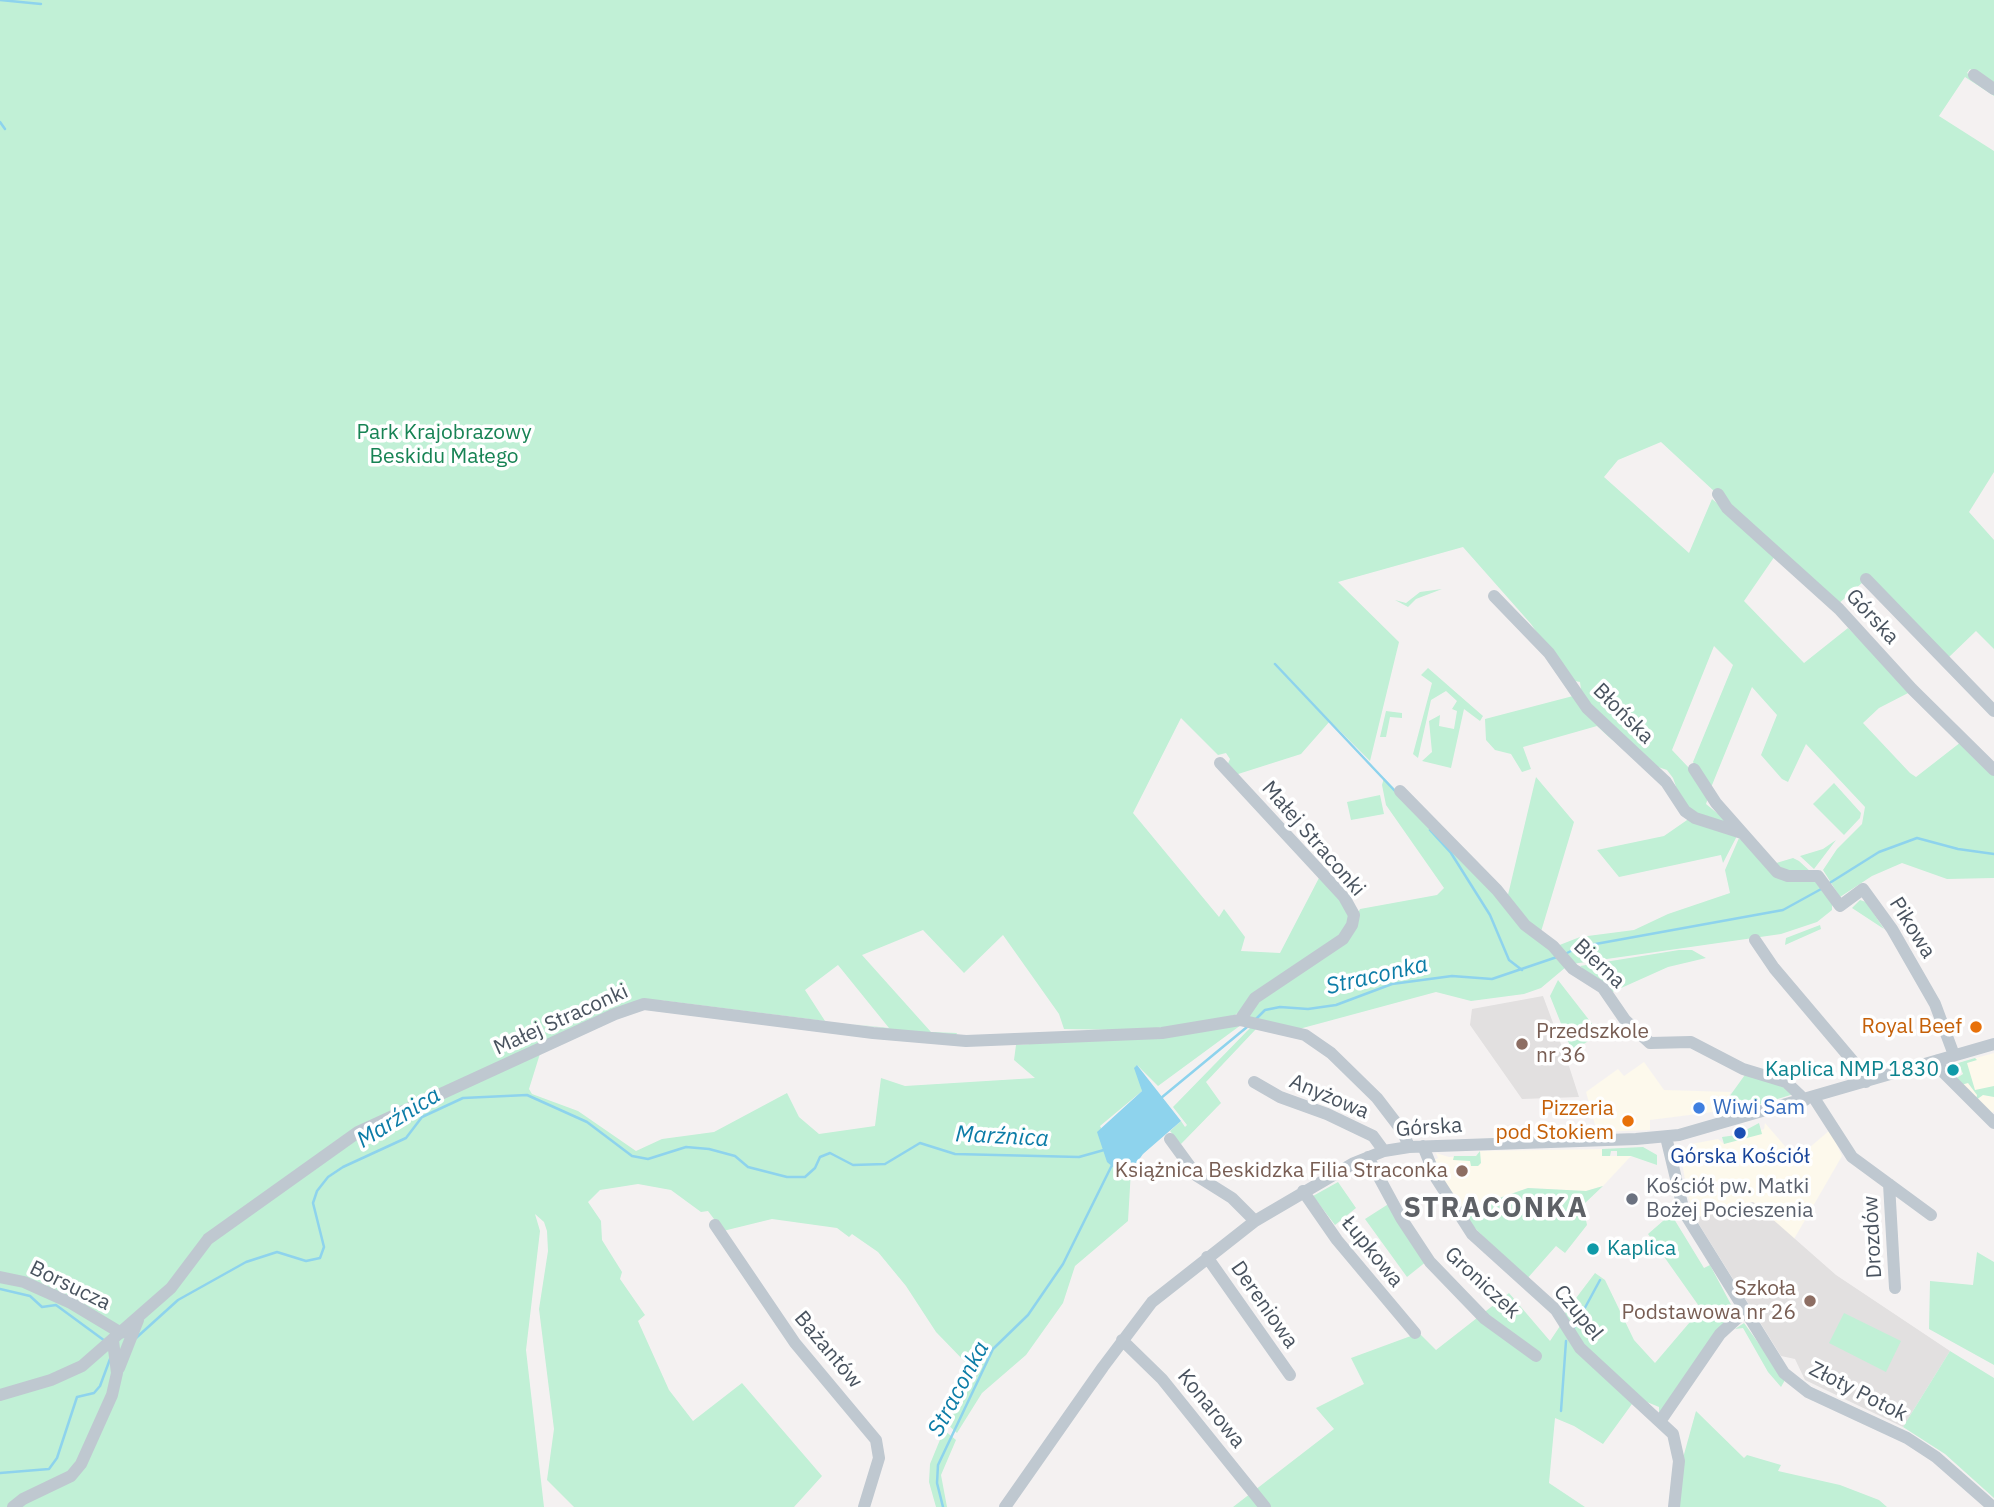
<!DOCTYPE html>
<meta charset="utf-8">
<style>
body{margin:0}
canvas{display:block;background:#f4f1f1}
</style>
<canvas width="1994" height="1507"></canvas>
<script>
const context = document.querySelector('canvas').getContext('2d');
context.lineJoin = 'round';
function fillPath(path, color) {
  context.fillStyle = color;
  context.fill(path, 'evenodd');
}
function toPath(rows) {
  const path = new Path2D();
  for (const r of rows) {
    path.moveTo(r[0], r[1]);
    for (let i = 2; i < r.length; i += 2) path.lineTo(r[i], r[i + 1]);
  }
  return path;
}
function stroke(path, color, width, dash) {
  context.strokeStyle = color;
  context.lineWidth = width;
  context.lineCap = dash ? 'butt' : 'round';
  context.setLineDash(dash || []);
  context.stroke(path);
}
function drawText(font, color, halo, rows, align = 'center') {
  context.font = font + ' "IBM Plex Sans",sans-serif';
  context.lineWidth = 7;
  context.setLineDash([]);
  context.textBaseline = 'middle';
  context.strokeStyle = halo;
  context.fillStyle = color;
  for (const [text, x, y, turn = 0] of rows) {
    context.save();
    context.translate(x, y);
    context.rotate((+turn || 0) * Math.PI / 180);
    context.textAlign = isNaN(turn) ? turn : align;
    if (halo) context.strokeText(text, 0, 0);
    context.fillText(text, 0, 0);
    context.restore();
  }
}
const commercial = toPath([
 [1994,1053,1994,1111,1990,1115,1955,1079,1963,1074,1958,1063],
 [1644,1062,1664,1090,1731,1092,1724,1104,1726,1115,1721,1117,1713,1112,1650,1120,1650,1130,1597,1132,1586,1092,1618,1069,1624,1076],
 [1765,1123,1796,1159,1830,1130,1842,1156,1794,1239,1753,1202,1695,1218,1688,1196,1680,1152,1691,1144,1718,1139,1724,1144,1764,1129],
 [1602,1149,1602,1156,1631,1156,1603,1186,1586,1191,1528,1188,1459,1212,1432,1161,1438,1158,1436,1153,1449,1157,1476,1156,1480,1151]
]);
const education = toPath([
 [1543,996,1568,1063,1579,1097,1522,1099,1470,1025,1472,1009],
 [1753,1202,1836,1275,1950,1351,1903,1427,1805,1380,1795,1359,1781,1356,1695,1218]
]);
const green = toPath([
 [0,0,1994,0,1994,85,1970,69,1967,73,1994,91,1994,96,1965,77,1939,116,1994,151,1994,472,1969,512,1994,540,1994,649,1976,631,1948,658,1863,582,1837,605,1661,442,1618,460,1604,477,1689,553,1712,499,1777,553,1744,601,1804,663,1848,628,1912,691,1879,708,1863,723,1910,773,1916,777,1961,742,1994,773,1994,878,1947,879,1902,863,1872,876,1840,897,1823,870,1837,849,1862,824,1865,807,1806,744,1788,782,1782,779,1761,755,1777,715,1752,687,1710,790,1693,762,1733,665,1714,646,1672,750,1689,768,1708,798,1706,804,1734,827,1694,815,1679,795,1673,778,1667,770,1655,766,1582,697,1580,682,1570,680,1531,624,1463,547,1338,582,1399,642,1370,761,1330,721,1301,754,1235,775,1227,766,1230,759,1226,753,1218,755,1181,718,1133,813,1219,917,1224,909,1245,937,1241,951,1280,953,1320,876,1350,910,1346,933,1235,1015,1187,1026,1124,1030,1064,1029,1059,1014,1003,935,964,973,923,930,862,955,931,1032,957,1033,955,1037,851,1024,889,1028,838,965,805,990,825,1021,659,1000,543,1044,529,1089,532,1094,578,1111,636,1151,662,1139,714,1132,787,1093,799,1117,819,1134,875,1126,881,1078,905,1086,1035,1078,1014,1060,1016,1045,1105,1039,1109,1041,1241,1025,1158,1086,1137,1065,1142,1091,1100,1126,1128,1175,1131,1170,1128,1221,1075,1266,1063,1303,1026,1355,982,1393,957,1433,947,1424,963,1393,968,1365,936,1332,906,1286,878,1252,852,1234,849,1237,837,1228,772,1219,723,1231,708,1211,701,1212,671,1190,638,1184,600,1190,588,1202,601,1221,602,1240,622,1272,620,1279,645,1315,638,1321,669,1390,693,1421,742,1383,822,1476,794,1507,574,1507,547,1480,554,1429,539,1309,548,1251,547,1231,544,1222,535,1214,540,1231,526,1350,544,1507,0,1507],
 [1442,589,1416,599,1408,607,1395,600,1406,603,1420,592],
 [1428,668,1483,716,1480,721,1464,709,1451,768,1422,761,1432,752,1429,721,1440,715,1439,726,1454,729,1457,711,1452,709,1457,701,1446,691,1431,700,1418,758,1413,754,1432,683,1421,675],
 [1573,696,1613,741,1597,726,1523,747,1531,769,1522,772,1511,754,1495,750,1486,740,1485,719],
 [1386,711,1402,713,1402,718,1390,717,1386,737,1380,737],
 [1536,777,1574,822,1540,935,1507,899],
 [1384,778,1551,947,1566,967,1541,988,1524,994,1471,1001,1436,992,1299,1029,1250,1020,1249,1011,1253,1005,1341,946,1360,909,1437,895,1444,888,1386,805,1382,785],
 [1834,783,1861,813,1860,818,1844,835,1813,804],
 [1380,795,1384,814,1351,820,1347,802],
 [1690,818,1737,836,1723,863,1721,855,1619,877,1597,850,1664,836],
 [1739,838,1771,868,1815,881,1832,904,1832,910,1817,922,1781,934,1572,964,1557,946,1580,937,1634,930,1668,914,1730,893,1725,870],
 [1836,840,1814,869,1800,856,1823,849],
 [1793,858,1799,861,1811,872,1797,874,1773,864],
 [1860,900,1866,902,1884,929,1852,908],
 [1820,925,1821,929,1785,945,1786,938],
 [1679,950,1692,950,1706,958,1668,967,1610,993,1580,966],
 [1558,980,1600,1034,1572,1051,1550,996],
 [1251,1027,1256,1029,1206,1082,1221,1103,1181,1144,1170,1131,1181,1121,1185,1127,1187,1125,1173,1107],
 [1975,1058,1977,1060,1967,1063,1975,1090,1994,1086,1994,1097,1983,1095,1976,1100,1977,1095,1968,1083,1961,1085,1955,1079,1963,1074,1958,1063],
 [1747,1072,1797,1093,1726,1115,1724,1104],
 [1759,1123,1762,1134,1724,1144,1722,1137,1744,1134,1744,1131],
 [1643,1147,1657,1155,1657,1165,1631,1156,1617,1156,1617,1151,1611,1151,1610,1156,1602,1156,1602,1149],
 [1480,1151,1481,1163,1478,1166,1471,1166,1470,1161,1453,1160,1454,1156,1476,1156],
 [1338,1182,1356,1208,1335,1225,1313,1196],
 [1603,1186,1583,1205,1587,1225,1565,1253,1556,1246,1526,1280,1459,1212,1528,1188,1586,1191],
 [1390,1203,1427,1261,1407,1277,1365,1219],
 [1671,1214,1704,1268,1710,1265,1735,1312,1659,1413,1659,1407,1642,1400,1590,1356,1564,1314,1595,1273,1605,1280,1634,1340,1655,1363,1701,1309,1648,1234],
 [1977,1252,1994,1262,1994,1365,1929,1329,1930,1281,1973,1285],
 [1509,1293,1550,1341,1562,1323,1632,1404,1603,1444,1574,1426,1555,1418,1549,1483,1585,1507,1233,1507,1334,1429,1316,1408,1364,1384,1351,1358,1419,1333,1436,1350],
 [1844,1313,1901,1341,1886,1372,1829,1343],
 [1744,1323,1785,1380,1781,1387,1768,1372,1743,1328,1735,1329],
 [1950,1351,1994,1378,1994,1498,1945,1454,1903,1427],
 [1696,1411,1744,1458,1747,1455,1781,1465,1778,1471,1840,1485,1879,1500,1887,1507,1677,1507,1678,1476],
 [944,1430,956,1440,941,1475,947,1507,936,1507,929,1482,930,1464]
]);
const water = toPath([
 [1137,1065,1181,1121,1143,1154,1128,1175,1121,1174,1107,1162,1097,1132,1142,1091,1134,1068]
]);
const stream = toPath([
 [0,0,41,4],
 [0,122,5,129],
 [1275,664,1395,791],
 [1430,830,1451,853,1490,915,1509,960,1522,970],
 [1828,884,1879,852,1917,838,1958,849,1994,854],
 [1567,953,1579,947,1783,910,1823,888],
 [1255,1020,1265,1010,1280,1007,1308,1009,1336,1005,1392,984,1452,976,1492,979,1557,957],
 [1161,1098,1247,1027],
 [0,1289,30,1296,42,1307,56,1305,105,1341],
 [1574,1328,1600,1280],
 [136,1338,178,1300,246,1262,277,1252,306,1261,320,1258,324,1247,313,1203,317,1191,328,1177,343,1167,406,1138,422,1117,463,1098,527,1095,587,1122,632,1156,648,1159,686,1147,709,1149,735,1156,748,1167,787,1177,805,1177,815,1168,820,1157,830,1153,853,1165,885,1164,920,1143,955,1154,1079,1157,1104,1150],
 [1561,1411,1566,1341],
 [0,1473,49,1469,57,1458,77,1397,94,1393,100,1386,110,1359],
 [943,1507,937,1483,938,1465,993,1349,1028,1315,1063,1264,1112,1165]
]);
const minor = toPath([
 [1974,75,1994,89],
 [1718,494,1727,508,1839,609,1912,689,1994,770],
 [1866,579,1994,711],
 [1494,596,1549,653,1587,708,1666,782,1685,811,1695,818,1742,833],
 [1220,763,1344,897,1354,915,1352,925,1343,939,1255,998,1240,1020],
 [1694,769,1716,803,1777,872,1788,876,1818,876,1840,906,1863,889,1892,929,1935,1004,1954,1055],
 [1400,791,1497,890,1525,925,1553,946,1573,969,1603,988,1625,1020,1650,1043,1691,1042,1743,1069,1786,1082,1805,1100],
 [1755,940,1774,968,1862,1072,1866,1082],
 [1938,1060,1943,1072,1994,1123],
 [1254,1082,1280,1097,1327,1114,1373,1136,1384,1151],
 [1814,1098,1852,1157,1931,1215],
 [1666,1137,1684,1212,1784,1373,1808,1392,1907,1438,1936,1457,1993,1507],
 [1170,1139,1197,1176,1232,1198,1255,1221],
 [1423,1146,1436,1178,1472,1234,1556,1310,1580,1348,1673,1434,1679,1461,1674,1507],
 [1368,1157,1401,1218,1430,1262,1485,1319,1536,1356],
 [1889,1184,1895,1288],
 [1303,1191,1337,1240,1415,1333],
 [715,1225,795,1343,876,1440,879,1458,864,1507],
 [1207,1257,1290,1375],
 [0,1277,24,1282,71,1303,121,1333],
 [1122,1340,1162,1379,1265,1507],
 [119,1368,138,1320],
 [0,1395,51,1380,82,1366,171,1288,208,1239,358,1132,615,1014,644,1004,873,1033,966,1041,1162,1033,1240,1020,1305,1035,1331,1053,1377,1098,1403,1132,1409,1147],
 [1661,1420,1720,1334,1744,1312],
 [13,1507,23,1499,71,1476,81,1464,112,1395,117,1373,113,1341],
 [1005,1507,1103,1367,1152,1302,1255,1221,1354,1163,1384,1151,1409,1147,1636,1139,1679,1135,1994,1044]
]);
const markers = [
 [1976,1027,7,"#e8710a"],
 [1522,1044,7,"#8d6e63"],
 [1953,1070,7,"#0f9aa8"],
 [1699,1108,7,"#3f7fe0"],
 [1628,1121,7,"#e8710a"],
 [1740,1133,7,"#1a4fb4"],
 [1462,1171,7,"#8d6e63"],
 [1632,1199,7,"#6b7280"],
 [1593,1249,7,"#0f9aa8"],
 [1810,1301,7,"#8d6e63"]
];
const parkNames = [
 ["Park Krajobrazowy",444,433],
 ["Beskidu Małego",444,457]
];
const streetNames = [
 ["Górska",1872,617,47],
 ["Błońska",1623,714,45],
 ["Małej Straconki",1313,839,49],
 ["Pikowa",1912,928,58],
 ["Bierna",1599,964,43],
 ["Małej Straconki",561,1020,-24],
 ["Anyżowa",1329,1097,23],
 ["Górska",1429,1128,-4],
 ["Drozdów",1873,1237,-93],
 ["Łupkowa",1372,1252,51],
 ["Groniczek",1482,1283,43],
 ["Borsucza",70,1286,26],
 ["Dereniowa",1264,1305,55],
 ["Czupel",1578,1313,51],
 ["Bażantów",828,1350,50],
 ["Złoty Potok",1858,1392,27],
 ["Konarowa",1211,1409,51]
];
const foodNames = [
 ["Royal Beef",1962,1027],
 ["Pizzeria",1614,1109],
 ["pod Stokiem",1614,1133]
];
const educationNames = [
 ["Przedszkole",1536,1032,"left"],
 ["nr 36",1536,1056,"left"],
 ["Książnica Beskidzka Filia Straconka",1448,1171],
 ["Szkoła",1796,1289],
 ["Podstawowa nr 26",1796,1313]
];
const cultureNames = [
 ["Kaplica NMP 1830",1939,1070],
 ["Kaplica",1607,1249,"left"]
];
const shopNames = [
 ["Wiwi Sam",1713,1108]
];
const transitNames = [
 ["Górska Kościół",1740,1157]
];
const worshipNames = [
 ["Kościół pw. Matki",1646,1187],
 ["Bożej Pocieszenia",1646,1211]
];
const waterNames = [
 ["Straconka",1377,976,-13],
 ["Marźnica",399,1118,-32],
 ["Marźnica",1002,1137,3],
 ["Straconka",959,1389,-62]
];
const districtNames = [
 ["STRACONKA",1496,1209]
];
fillPath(commercial, '#fdf9ec');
fillPath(education, '#e2e0e0');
fillPath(green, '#c1f0d6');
fillPath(water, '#8ed3ed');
stroke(stream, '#8ed3ed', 2.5);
stroke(minor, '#bfc8d0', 12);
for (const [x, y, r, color] of markers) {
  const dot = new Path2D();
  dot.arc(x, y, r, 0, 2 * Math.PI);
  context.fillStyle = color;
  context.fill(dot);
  stroke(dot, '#fff', 2.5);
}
drawText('21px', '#178354', '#fff', parkNames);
drawText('21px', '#49535f', '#fff', streetNames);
drawText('21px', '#c56008', '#fff', foodNames, 'right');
drawText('21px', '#785e54', '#fff', educationNames, 'right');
drawText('21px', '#0d838f', '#fff', cultureNames, 'right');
drawText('21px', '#366cbe', '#fff', shopNames, 'left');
drawText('21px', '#164399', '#fff', transitNames);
drawText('21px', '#5b616d', '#fff', worshipNames, 'left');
drawText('italic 23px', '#0c7ca7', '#fff', waterNames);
context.letterSpacing = '2px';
drawText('bold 28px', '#5e6166', '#fff', districtNames);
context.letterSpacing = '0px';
</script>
